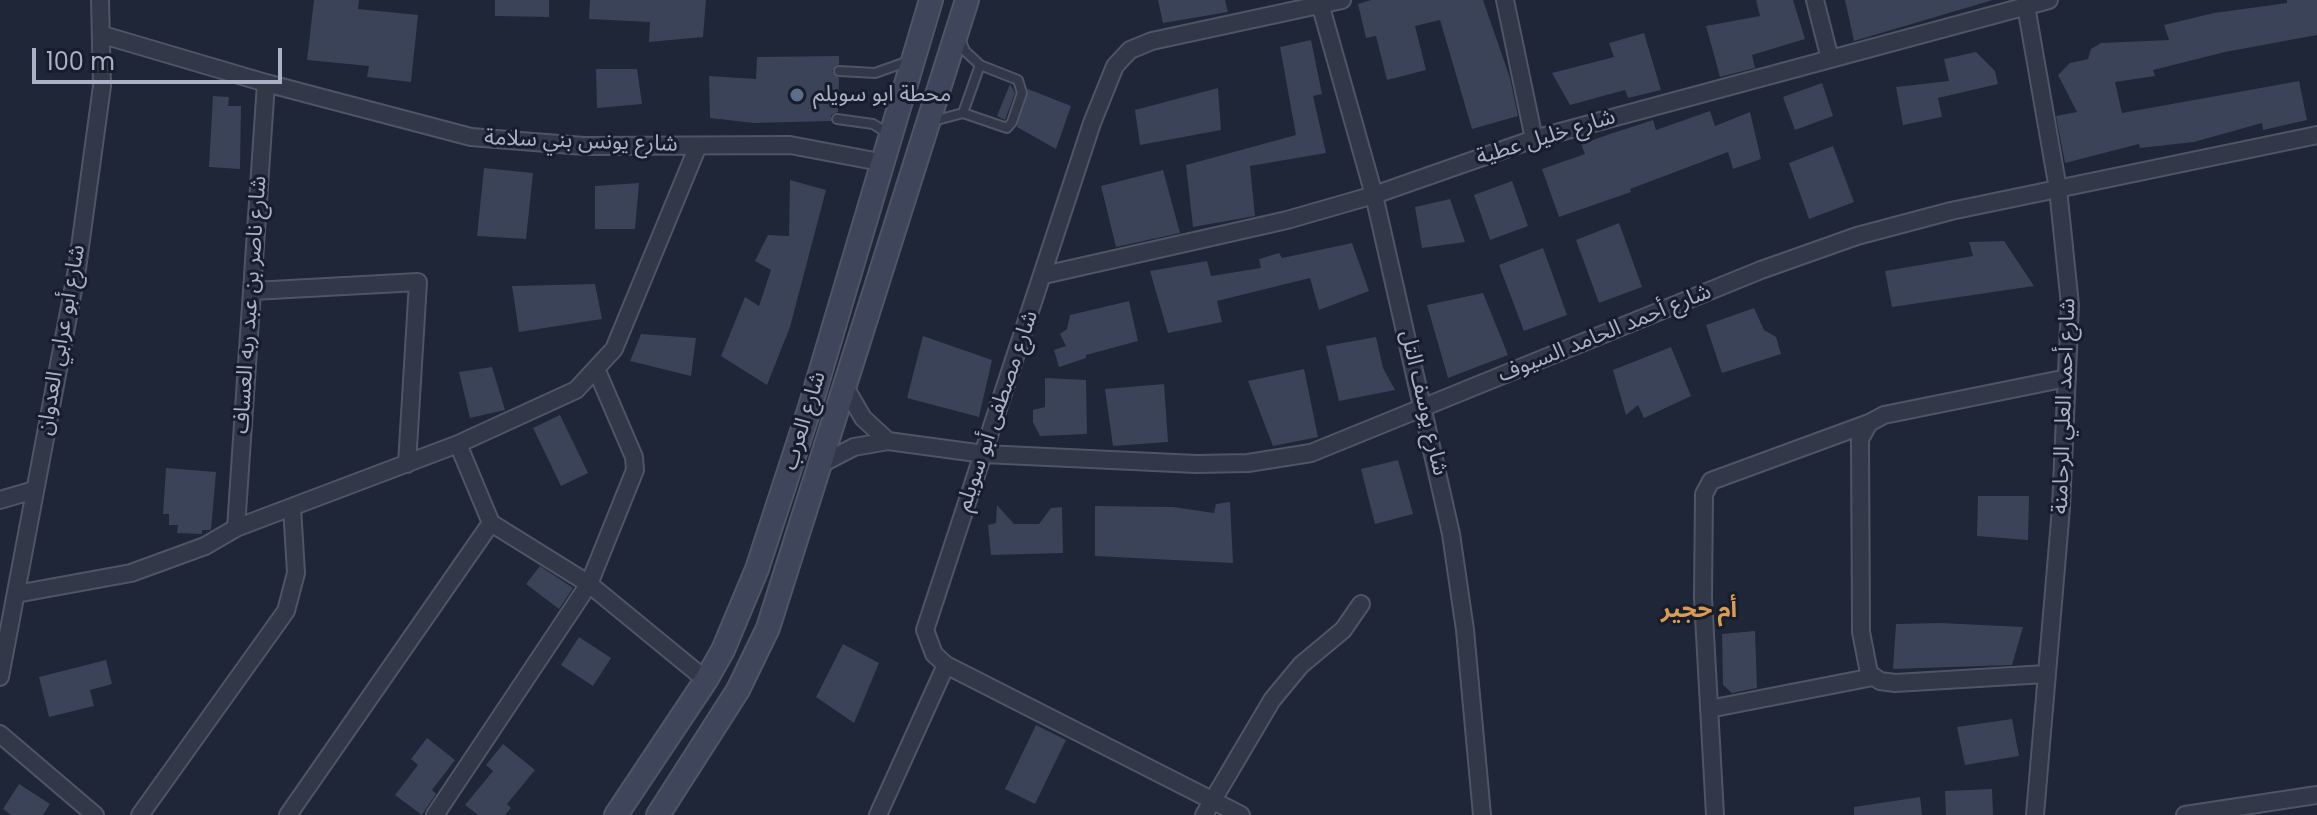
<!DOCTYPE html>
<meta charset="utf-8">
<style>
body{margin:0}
#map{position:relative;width:2317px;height:815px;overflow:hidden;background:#1e2637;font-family:Poppins,sans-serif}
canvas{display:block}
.scale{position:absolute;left:32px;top:48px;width:250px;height:36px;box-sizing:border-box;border:4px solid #abb2c5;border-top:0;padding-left:10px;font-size:24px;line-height:28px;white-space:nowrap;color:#abb2c5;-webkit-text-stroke:6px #171d2c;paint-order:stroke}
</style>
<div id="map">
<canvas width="2317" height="815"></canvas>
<div class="scale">100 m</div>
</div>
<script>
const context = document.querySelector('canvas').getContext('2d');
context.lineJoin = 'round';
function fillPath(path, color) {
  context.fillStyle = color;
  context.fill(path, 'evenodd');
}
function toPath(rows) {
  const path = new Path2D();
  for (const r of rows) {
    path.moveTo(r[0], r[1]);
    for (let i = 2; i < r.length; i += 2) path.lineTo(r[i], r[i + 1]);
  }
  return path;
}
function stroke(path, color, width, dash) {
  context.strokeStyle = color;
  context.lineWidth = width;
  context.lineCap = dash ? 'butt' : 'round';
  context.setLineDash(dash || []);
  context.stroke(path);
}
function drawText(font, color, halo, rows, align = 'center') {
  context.font = font + ' Poppins,"Noto Sans Arabic",sans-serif';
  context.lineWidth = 6;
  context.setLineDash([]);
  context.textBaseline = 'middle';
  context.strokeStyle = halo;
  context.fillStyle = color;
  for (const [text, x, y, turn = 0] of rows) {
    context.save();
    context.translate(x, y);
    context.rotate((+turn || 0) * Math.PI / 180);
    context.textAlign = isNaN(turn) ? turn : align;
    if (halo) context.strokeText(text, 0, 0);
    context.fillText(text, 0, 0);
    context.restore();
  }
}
const building = toPath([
 [314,0,359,0,358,9,418,15,411,82,367,77,369,66,307,60],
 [495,0,549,0,549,17,495,16],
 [590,0,706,0,703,37,649,42,650,22,589,19],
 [1158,0,1225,0,1228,12,1163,23],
 [1371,0,1483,0,1510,78,1518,116,1472,129,1440,20,1415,26,1426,70,1387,80,1376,36,1366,38,1358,4],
 [1756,0,1793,0,1805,39,1752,55,1755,68,1720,77,1706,26,1760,16],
 [1845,0,1993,0,1854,41],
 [2287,0,2317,0,2317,35,2225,52,2153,70,2155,76,2115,82,2122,113,2299,81,2307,120,2263,130,2262,123,2194,142,2140,148,2139,144,2065,163,2056,116,2077,112,2058,75,2070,63,2088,59,2091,49,2101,43,2169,40,2164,25,2214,13,2287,3],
 [1644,33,1661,90,1628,98,1625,90,1570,105,1552,73,1614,57,1609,43],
 [1311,40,1322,94,1313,96,1326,153,1250,166,1255,216,1193,227,1186,165,1296,135,1280,47],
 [1976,52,1995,71,1998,84,1938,98,1942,117,1903,125,1896,87,1949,81,1944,59],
 [839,56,839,64,832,71,839,78,838,112,831,115,831,121,754,123,710,118,709,76,756,79,757,57],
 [596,69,637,69,642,104,597,108],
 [1822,83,1833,116,1795,130,1783,97],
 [1010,84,1015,93,1005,120,997,116],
 [1218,88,1221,130,1140,145,1135,110],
 [1028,89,1071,106,1056,149,1017,127],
 [213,96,229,97,228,106,241,106,240,169,209,167],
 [1710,111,1715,126,1750,112,1761,159,1733,169,1728,152,1630,189,1631,192,1559,217,1542,169,1585,154,1581,144,1610,134,1653,120,1656,130],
 [1833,146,1854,202,1809,219,1789,163],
 [484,168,533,173,526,239,477,236],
 [1163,170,1180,233,1116,247,1101,186],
 [790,180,826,190,790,327,767,385,721,356,745,297,759,306,771,270,755,261,768,235,789,236],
 [1512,181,1528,226,1490,240,1474,195],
 [639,183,635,229,595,229,595,186],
 [1450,199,1465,242,1422,248,1415,207],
 [1619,223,1642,287,1599,303,1576,240],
 [2004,241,2034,286,1892,307,1885,271,1973,256,1969,242],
 [1352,243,1369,291,1319,310,1310,278,1217,301,1222,322,1168,333,1150,271,1207,261,1211,276,1261,268,1259,259,1279,253,1282,258],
 [1543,248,1567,315,1524,331,1499,265],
 [595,284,602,319,519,332,512,286],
 [1483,293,1508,355,1448,378,1427,305],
 [1129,301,1138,341,1086,355,1086,358,1059,367,1054,350,1066,346,1060,334,1067,329,1070,315],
 [1754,308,1764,330,1776,337,1781,354,1722,373,1706,325],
 [641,334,696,338,691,376,630,361],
 [923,336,992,360,979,417,907,398],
 [1376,337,1383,368,1395,390,1339,401,1326,346],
 [1671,347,1691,396,1644,418,1638,405,1626,415,1613,370],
 [492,367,505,410,470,418,459,372],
 [1304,369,1318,437,1273,446,1248,381],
 [1045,378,1086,380,1087,434,1040,436,1033,422,1033,410,1045,407],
 [1164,384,1168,442,1113,446,1105,389],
 [560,415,588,473,561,486,533,428],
 [1398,460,1413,514,1375,524,1361,469],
 [166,468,216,472,211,530,202,530,202,534,177,533,178,525,169,525,169,514,163,514],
 [1978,496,2029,496,2028,540,1977,536],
 [1230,502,1233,563,1095,556,1095,506,1173,507,1214,513,1216,504],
 [997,505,1014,524,1039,524,1051,508,1062,507,1063,553,991,555,988,525,996,523],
 [540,566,573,588,559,609,526,584],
 [1941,623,2023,627,2012,665,1893,669,1896,624],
 [1755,631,1757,688,1732,693,1723,685,1722,634],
 [579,637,611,658,593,686,561,665],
 [843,644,879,663,854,723,816,697],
 [106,660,112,684,90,690,94,706,49,717,39,677],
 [2012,719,2019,756,1965,765,1957,727],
 [1036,725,1066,740,1035,804,1005,789],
 [427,738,455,760,432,790,436,794,422,815,395,795,418,765,411,759],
 [503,744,535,770,507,804,511,808,505,815,478,815,465,805,493,771,486,765],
 [19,784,50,804,43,815,11,815,3,809],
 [1992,789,1993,815,1946,815,1945,791],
 [1920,797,1922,815,1854,815,1854,807]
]);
const service = toPath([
 [839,71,875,73,909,61],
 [963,113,980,65],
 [837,119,873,124,889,134],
 [933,121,963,113,1007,128,1012,122,1022,93,1018,80,980,65,965,51,960,39]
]);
const minor = toPath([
 [1319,0,1374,195,1451,534,1465,630,1482,815],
 [1505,0,1534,139],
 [1815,0,1830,59],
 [2025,0,2058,189,2070,305,2061,508,2035,815],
 [103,35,266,83,471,137,584,146,790,145,880,162],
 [1044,275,1287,220,1374,195,1534,139,2049,0],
 [253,291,418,282,407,464],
 [845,387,863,418,888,441],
 [823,463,854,447,888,441,984,454,1196,464,1248,463,1311,453,1761,270,1857,236,1951,211,2317,135],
 [0,500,34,490],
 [491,523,589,584,706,680],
 [236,528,266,83],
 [16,594,131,573,205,546,236,528,458,444,576,390,614,349,698,146],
 [2046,674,1895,683,1880,681,1869,673,1861,632,1860,439,1869,423,1884,415,2067,378],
 [0,677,77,269,102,86,100,0],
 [1709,709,1873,677],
 [0,734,95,815],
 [140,815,286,611,296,573,292,507],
 [288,815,491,523,458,444],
 [435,815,589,584,635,470,634,457,597,371],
 [878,815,946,665],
 [1204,815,1272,700,1301,665,1343,630,1361,604],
 [1241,815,946,665,934,654,925,630,1092,123,1115,66,1130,50,1152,41,1342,0],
 [1715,815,1703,598,1704,494,1711,481,1869,423],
 [2185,815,2317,795]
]);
const secondary = toPath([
 [616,815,706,680,723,650,757,569,810,407,931,0],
 [658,815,738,690,768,628,967,0]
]);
const markers = [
 [797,95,8,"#5c6f8a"]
];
const poiNames = [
 ["محطة ابو سويلم",813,95]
];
const streetNames = [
 ["شارع خليل عطية",1546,138,-17],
 ["شارع يونس بني سلامة",581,142,2],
 ["شارع ناصر بن عبد ربه العساف",251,305,-86],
 ["شارع أحمد الحامد السيوف",1605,334,-22],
 ["شارع أبو عرابي العدوان",62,340,-80],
 ["شارع يوسف التل",1423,403,77],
 ["شارع أحمد العلي الرحامنة",2065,406,-88],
 ["شارع مصطفى أبو سويلم",998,411,-71],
 ["شارع العرب",805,421,-73]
];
const neighbourhoodNames = [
 ["أم حجير",1699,611]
];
fillPath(building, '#3a4358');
stroke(service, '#4f5566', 12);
stroke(minor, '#4f5566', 20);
stroke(secondary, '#4f5566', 26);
stroke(service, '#323847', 8);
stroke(minor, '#323847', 16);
stroke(secondary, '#3f465b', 22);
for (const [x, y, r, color] of markers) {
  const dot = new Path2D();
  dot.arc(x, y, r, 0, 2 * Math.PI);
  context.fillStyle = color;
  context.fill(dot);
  stroke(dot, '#171d2c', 3);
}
drawText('22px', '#abb2c5', '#171d2c', poiNames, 'left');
drawText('22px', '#abb2c5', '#171d2c', streetNames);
drawText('bold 24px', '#d99c52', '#171d2c', neighbourhoodNames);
</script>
